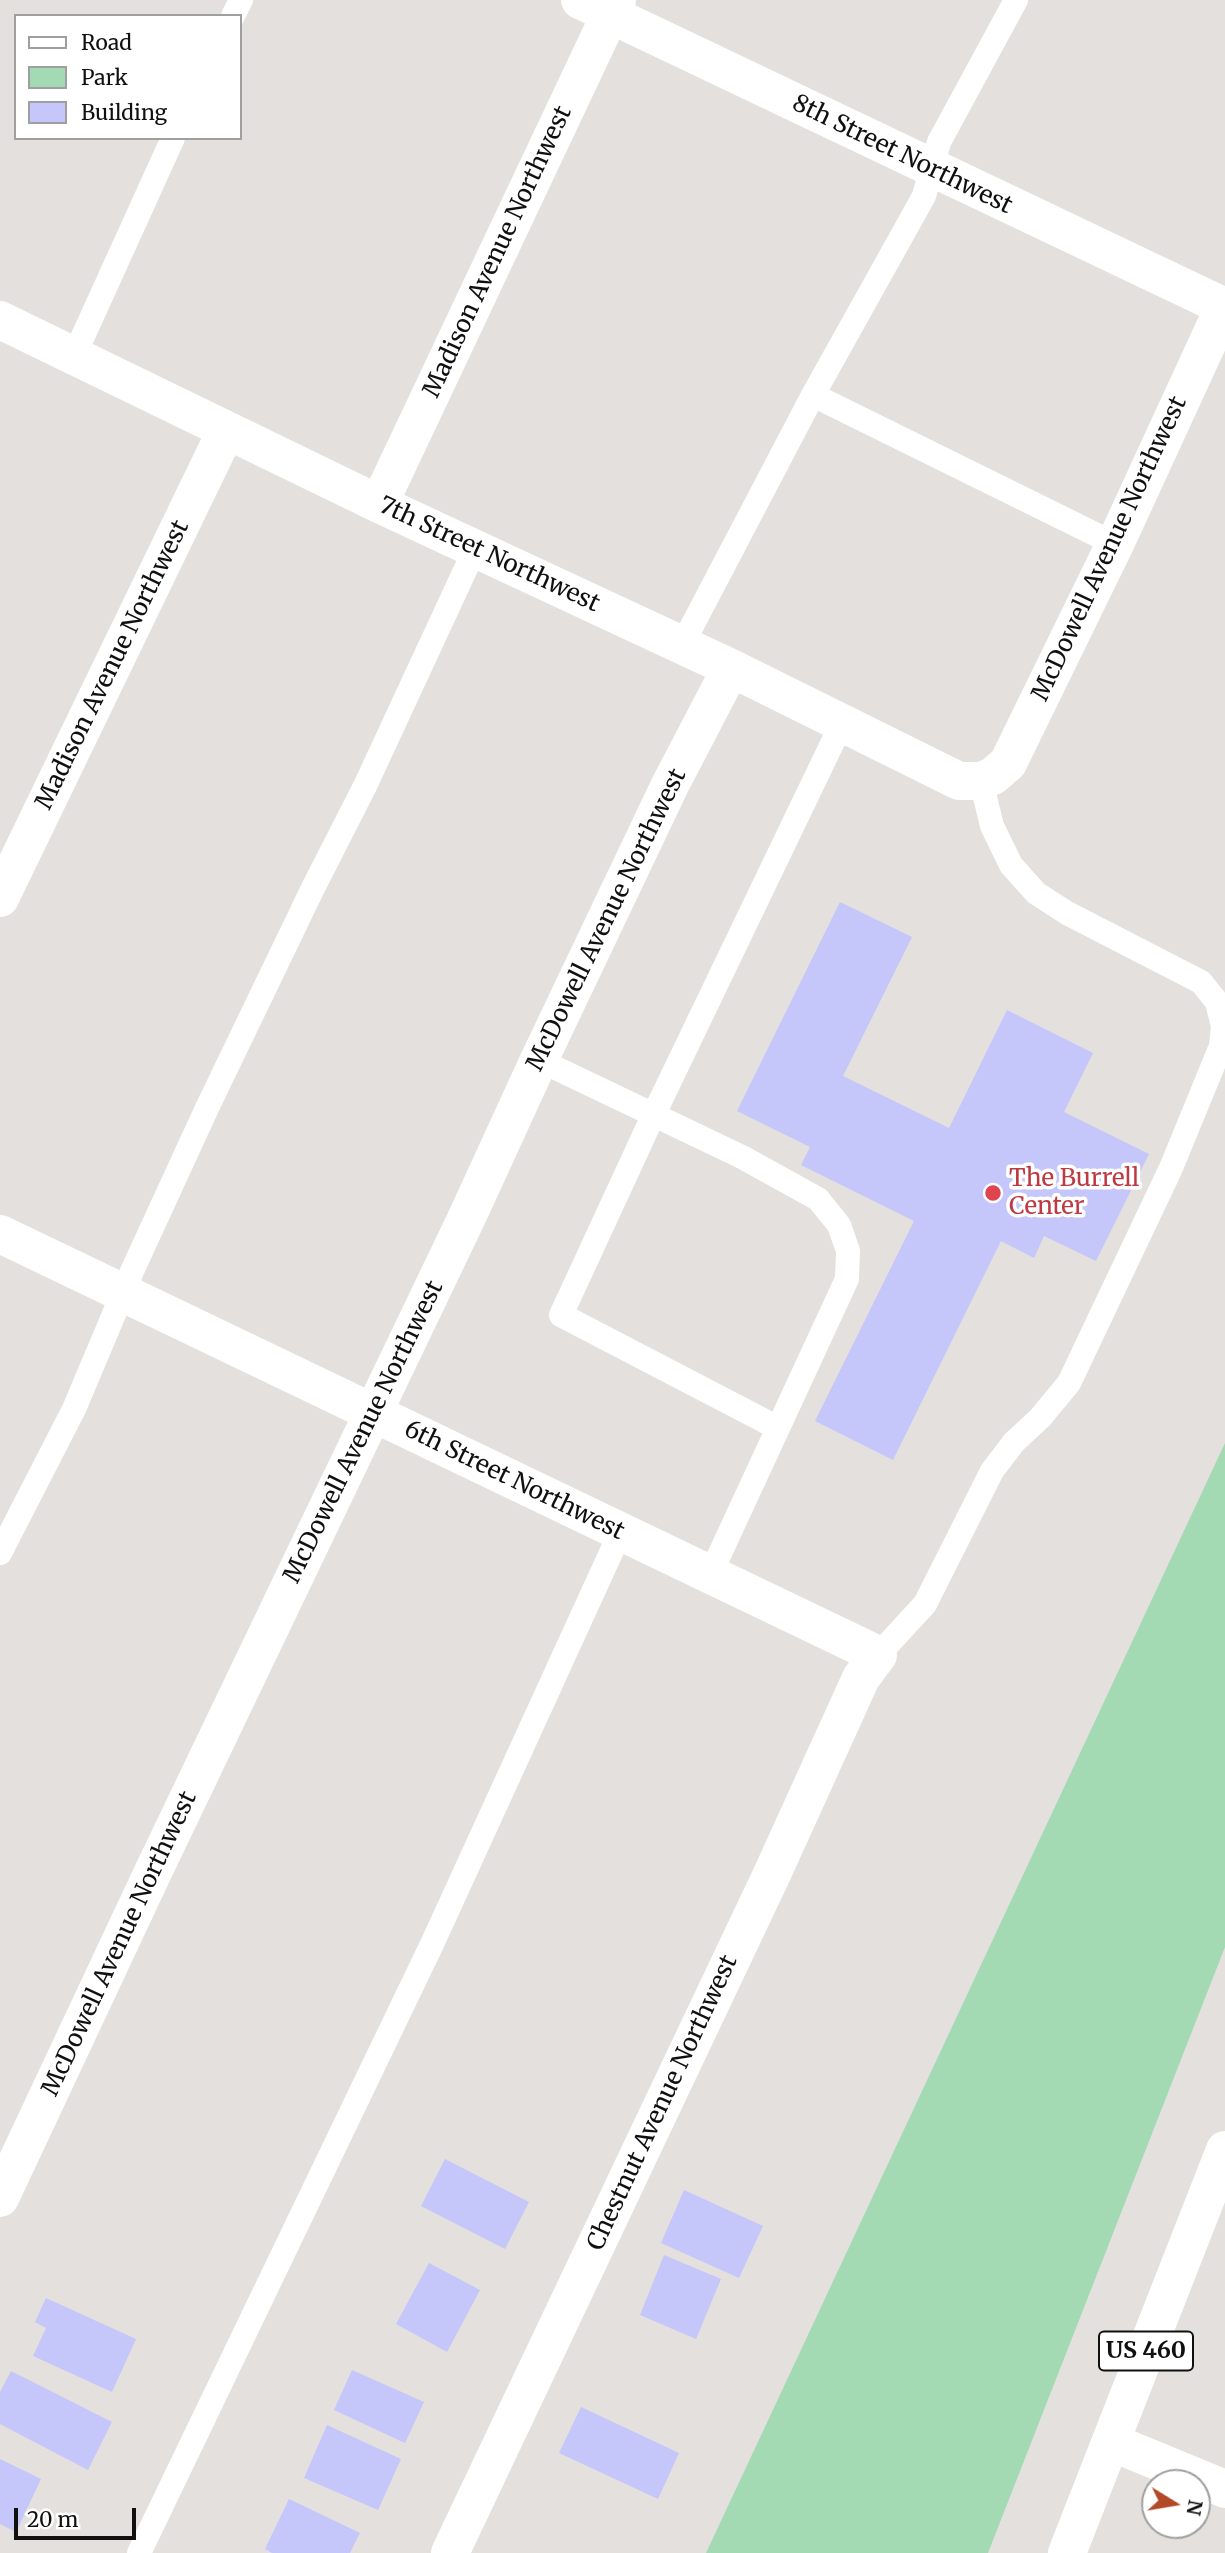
<!DOCTYPE html>
<style>
body{margin:0}
#map{position:relative;width:1225px;height:2553px;overflow:hidden;background:#e3e0dd;font-family:Merriweather,serif}
canvas{display:block}
.legend{position:absolute;left:14px;top:14px;width:228px;height:126px;box-sizing:border-box;background:#fff;border:2px solid #a09f9f;margin:0;padding:9px 12px;list-style:none;font-size:21px;color:#111010}
.legend li{display:flex;align-items:center;gap:14px;height:35px}
.legend b{width:35px;border:2px solid #a09f9f}
.north{position:absolute;left:1141px;top:2469px;width:70px;height:70px;box-sizing:border-box;background:#fff;border:2px solid #a09f9f;border-radius:50%;rotate:101deg;font-size:19px;font-weight:700;line-height:28px;text-align:center;color:#111010}
.north::after{content:'';display:block;margin:auto;width:24px;height:32px;background:#b24a29;clip-path:polygon(50% 0,100% 100%,50% 72%,0 100%)}
.scale{position:absolute;left:14px;top:2508px;width:122px;height:32px;box-sizing:border-box;border:4px solid #111010;border-top:0;padding-left:9px;font-size:21px;line-height:24px;white-space:nowrap;color:#111010;-webkit-text-stroke:5px #fff;paint-order:stroke}
</style>
<div id="map">
<canvas width="1225" height="2553"></canvas>
<ul class="legend">
<li><b style="height:9px;background:#fff"></b>Road</li>
<li><b style="height:19px;background:#a3dab3"></b>Park</li>
<li><b style="height:19px;background:#c5c6fa"></b>Building</li>
</ul>
<div class="north">N</div>
<div class="scale">20 m</div>
</div>
<script>
const context = document.querySelector('canvas').getContext('2d');
context.lineJoin = 'round';
function fillPath(path, color) {
  context.fillStyle = color;
  context.fill(path, 'evenodd');
}
function toPath(rows) {
  const path = new Path2D();
  for (const r of rows) {
    path.moveTo(r[0], r[1]);
    for (let i = 2; i < r.length; i += 2) path.lineTo(r[i], r[i + 1]);
  }
  return path;
}
function stroke(path, color, width, dash) {
  context.strokeStyle = color;
  context.lineWidth = width;
  context.lineCap = dash ? 'butt' : 'round';
  context.setLineDash(dash || []);
  context.stroke(path);
}
function drawText(font, color, halo, rows, align = 'center') {
  context.font = font + ' Merriweather,serif';
  context.lineWidth = 7;
  context.setLineDash([]);
  context.textBaseline = 'middle';
  context.strokeStyle = halo;
  context.fillStyle = color;
  for (const [text, x, y, turn = 0] of rows) {
    context.save();
    context.translate(x, y);
    context.rotate((+turn || 0) * Math.PI / 180);
    context.textAlign = isNaN(turn) ? turn : align;
    if (halo) context.strokeText(text, 0, 0);
    context.fillText(text, 0, 0);
    context.restore();
  }
}
const green = toPath([
 [1225,1443,1225,1947,988,2553,706,2553]
]);
const building = toPath([
 [840,902,912,937,843,1076,949,1128,1007,1010,1093,1053,1064,1112,1149,1154,1096,1261,1044,1236,1034,1258,1001,1241,893,1460,815,1421,914,1221,801,1165,810,1147,737,1111],
 [445,2159,529,2202,505,2249,421,2206],
 [684,2190,763,2226,739,2278,661,2243],
 [664,2255,721,2279,696,2339,640,2315],
 [429,2263,480,2290,447,2352,396,2324],
 [46,2298,136,2339,112,2392,33,2356,46,2328,35,2322],
 [352,2370,424,2402,405,2443,334,2410],
 [11,2371,112,2422,88,2470,0,2424,0,2392],
 [581,2407,679,2453,658,2499,559,2453],
 [327,2425,401,2459,378,2510,304,2478],
 [0,2459,41,2479,16,2532,0,2524],
 [289,2499,360,2533,350,2553,272,2553,265,2549]
]);
const service = toPath([
 [233,16,241,0],
 [74,356,173,138],
 [813,395,1115,544],
 [682,645,813,395,924,196,939,142,1016,0],
 [539,1060,742,1157,818,1199,839,1225,848,1251,847,1279,710,1575],
 [778,1428,561,1315,653,1116,842,723],
 [0,1553,74,1409,133,1269,207,1108,313,888,365,786,475,549],
 [878,1655,925,1604,992,1471,1014,1442,1040,1418,1069,1383,1171,1168,1221,1046,1223,1026,1217,1002,1201,982,1067,913,1036,893,1011,865,992,826,981,781],
 [139,2553,433,1942,620,1533]
]);
const minor = toPath([
 [580,0,1225,307],
 [0,320,379,504,731,668,959,781,981,781,993,776,1008,763,1115,544,1225,305],
 [379,504,617,0],
 [0,898,226,431],
 [0,1234,878,1655,861,1678,772,1874,450,2553],
 [0,2198,153,1872,467,1217,539,1060,670,785,731,668],
 [1111,2442,1225,2489]
]);
const primary = toPath([
 [1067,2553,1225,2150]
]);
const markers = [
 [993,1193,9,"#e0444e"]
];
const shields = [
 [1146,2351,94]
];
const shieldNames = [
 ["US 460",1146,2351]
];
const streetNames = [
 ["8th Street Northwest",902,155,26],
 ["Madison Avenue Northwest",498,252,-65],
 ["McDowell Avenue Northwest",1110,549,-65],
 ["7th Street Northwest",489,555,25],
 ["Madison Avenue Northwest",113,665,-64],
 ["McDowell Avenue Northwest",607,920,-64],
 ["McDowell Avenue Northwest",364,1432,-64],
 ["6th Street Northwest",514,1481,26],
 ["McDowell Avenue Northwest",120,1944,-65],
 ["Chestnut Avenue Northwest",663,2103,-65]
];
const healthNames = [
 ["The Burrell",1009,1179],
 ["Center",1009,1207]
];
fillPath(green, '#a3dab3');
fillPath(building, '#c5c6fa');
stroke(service, '#fff', 24);
stroke(minor, '#fff', 38);
stroke(primary, '#fff', 38);
for (const [x, y, r, color] of markers) {
  const dot = new Path2D();
  dot.arc(x, y, r, 0, 2 * Math.PI);
  context.fillStyle = color;
  context.fill(dot);
  stroke(dot, '#fff', 2.5);
}
for (const [x, y, w] of shields) {
  const box = new Path2D();
  box.roundRect(x - w / 2, y - 19.5, w, 39, 5);
  context.fillStyle = '#fff';
  context.fill(box);
  stroke(box, '#111010', 2);
}
drawText('bold 23px', '#111010', null, shieldNames);
drawText('24px', '#111010', '#fff', streetNames);
drawText('24px', '#be3a42', '#fff', healthNames, 'left');
</script>
